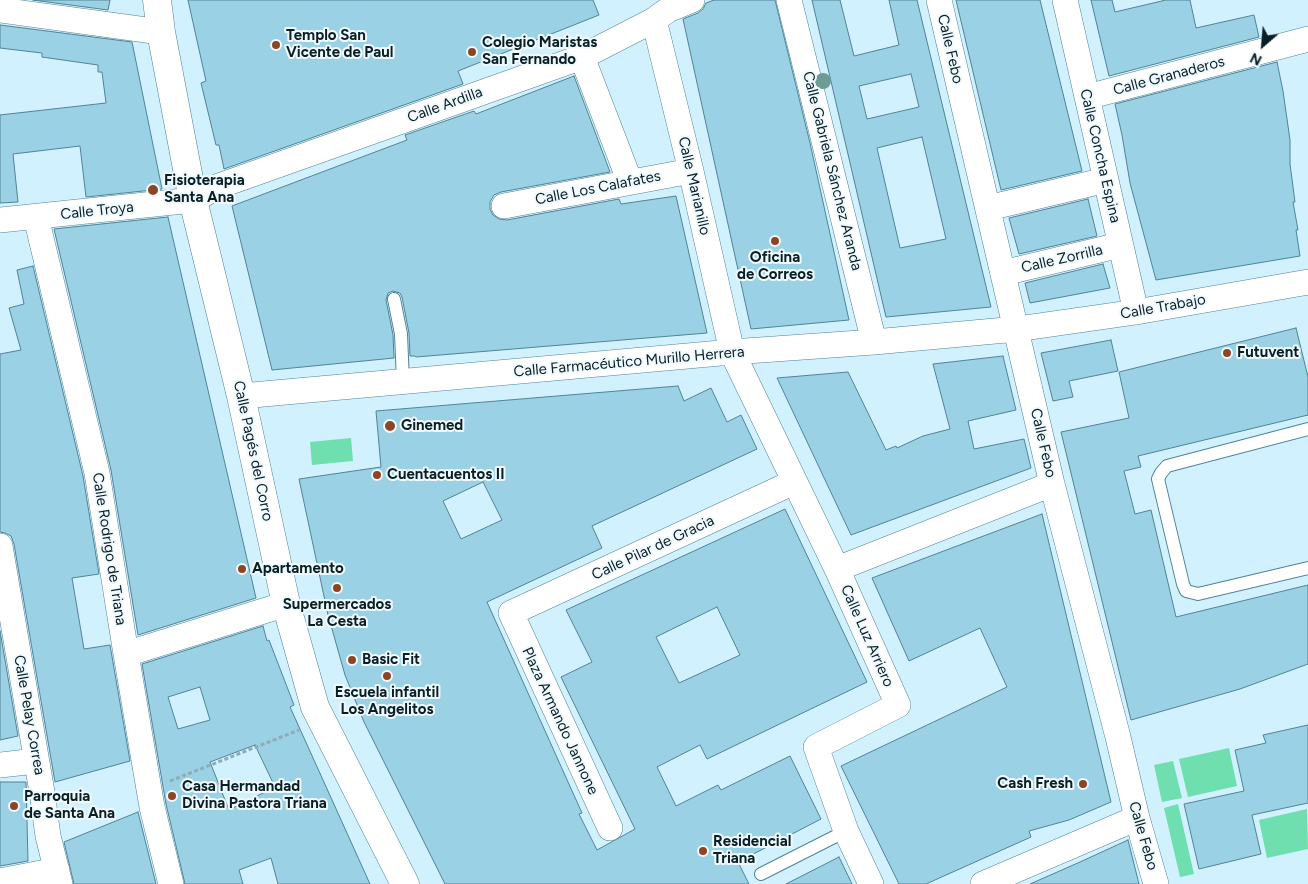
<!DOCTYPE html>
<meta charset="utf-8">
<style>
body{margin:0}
#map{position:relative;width:1308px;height:884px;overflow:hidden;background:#d1f1fe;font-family:Figtree,sans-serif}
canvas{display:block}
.north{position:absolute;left:1238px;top:20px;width:50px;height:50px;-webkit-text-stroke:4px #f0fafe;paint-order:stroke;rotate:207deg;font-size:14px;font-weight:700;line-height:20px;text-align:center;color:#091f26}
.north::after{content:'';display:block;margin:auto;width:18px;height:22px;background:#091f26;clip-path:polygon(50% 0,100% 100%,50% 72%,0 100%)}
</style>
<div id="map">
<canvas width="1308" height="884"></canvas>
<div class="north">N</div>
</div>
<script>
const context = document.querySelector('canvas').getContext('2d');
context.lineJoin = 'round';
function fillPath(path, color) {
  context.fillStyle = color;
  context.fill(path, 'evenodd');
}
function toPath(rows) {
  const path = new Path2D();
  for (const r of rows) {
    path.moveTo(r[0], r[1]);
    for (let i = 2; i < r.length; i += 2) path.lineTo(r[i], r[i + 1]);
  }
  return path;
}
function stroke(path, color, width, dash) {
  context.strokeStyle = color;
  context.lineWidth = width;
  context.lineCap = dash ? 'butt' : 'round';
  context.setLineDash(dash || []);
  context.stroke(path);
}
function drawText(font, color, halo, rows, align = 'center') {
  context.font = font + ' Figtree,sans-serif';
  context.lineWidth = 4;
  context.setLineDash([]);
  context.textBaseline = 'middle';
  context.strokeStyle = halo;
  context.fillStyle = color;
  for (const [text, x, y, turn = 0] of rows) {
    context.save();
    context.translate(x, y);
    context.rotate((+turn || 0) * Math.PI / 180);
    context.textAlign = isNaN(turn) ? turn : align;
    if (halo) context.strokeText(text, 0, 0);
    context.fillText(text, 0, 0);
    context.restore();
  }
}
const green = toPath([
 [351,438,353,461,312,465,310,442],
 [1229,748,1237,786,1188,797,1179,759],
 [1173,761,1182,798,1162,802,1154,765],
 [1178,804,1194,874,1180,877,1164,808],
 [1307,809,1308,849,1267,858,1259,820]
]);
const building = toPath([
 [33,0,110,0,108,10,33,0],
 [188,0,593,0,599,15,458,71,463,84,224,169,219,145,216,145,201,83,206,81,188,0],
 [714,0,775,0,810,143,849,320,751,329,683,19,698,13,703,9,706,3,714,0],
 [812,0,840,0,854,56,899,45,889,0,917,0,991,307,886,317,812,0],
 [911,74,919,107,867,119,859,86,911,74],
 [922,137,946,239,900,248,877,148,922,137],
 [956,0,1040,0,1082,171,1001,190,956,0],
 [1091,0,1112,0,1115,12,1166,0,1190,0,1196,28,1254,15,1259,37,1109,76,1091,0],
 [0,25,132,42,162,189,86,197,80,146,13,154,18,202,0,203,0,115,106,103,102,72,98,72,98,65,42,57,42,53,0,48,0,25],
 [1277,62,1283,91,1290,140,1290,164,1295,202,1293,202,1298,230,1296,230,1300,256,1156,280,1130,183,1122,135,1115,104,1277,62],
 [574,76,610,172,501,192,494,195,490,202,490,209,493,215,499,219,507,220,619,199,621,204,676,196,707,333,416,357,415,356,410,356,409,333,402,297,400,293,393,291,388,293,386,300,393,335,394,358,272,370,232,206,407,140,405,135,474,111,476,114,574,76],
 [1088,199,1097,236,1019,254,1009,218,1088,199],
 [168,217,256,598,138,635,111,470,54,229,168,217],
 [1103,264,1110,288,1030,303,1025,283,1103,264],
 [33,266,83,476,99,574,72,578,84,649,110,645,130,761,55,782,14,544,11,536,5,533,0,532,0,354,21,350,9,308,24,304,17,270,33,266],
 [1296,328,1308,377,1308,415,1138,456,1141,467,1124,471,1135,514,1151,510,1176,617,1308,585,1308,664,1240,689,1131,720,1061,432,1129,418,1119,372,1296,328],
 [1111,340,1118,371,1069,381,1073,397,1053,401,1041,353,1111,340],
 [1003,356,1016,410,968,421,974,449,1024,439,1031,468,851,535,777,378,848,372,886,450,896,446,897,448,923,436,950,429,933,364,1003,356],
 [678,386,684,401,711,388,727,422,741,415,757,449,592,526,602,548,487,602,582,813,579,814,597,850,635,829,561,677,592,662,566,610,785,509,867,682,707,759,700,745,657,767,676,806,718,785,721,790,790,756,821,819,738,862,749,884,445,884,364,722,345,675,328,615,299,479,381,467,376,411,678,386],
 [483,482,502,520,461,539,443,501,483,482],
 [717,607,740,655,679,683,656,637,717,607],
 [1042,514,1111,802,1069,820,1029,831,1031,837,926,884,899,884,841,766,1007,687,980,628,909,661,872,578,1042,514],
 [263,626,267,641,269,640,294,705,290,707,370,884,278,884,271,858,239,870,243,884,185,884,166,804,142,664,263,626],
 [200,687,210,720,178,729,168,697,200,687],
 [255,745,275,787,229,810,210,762,255,745],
 [0,631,18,736,0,740,0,631],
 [1308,725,1308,803,1252,815,1261,854,1199,869,1184,804,1244,791,1235,750,1266,743,1263,735,1308,725],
 [0,782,26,782,28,861,0,866,0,782],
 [138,812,156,884,74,884,64,842,138,812],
 [1128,840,1139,884,1030,884,1080,862,1128,840],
 [839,857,852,884,786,884,839,857]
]);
const path = toPath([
 [170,781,299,730]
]);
const lane = toPath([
 [394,299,401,334,403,382],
 [1308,429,1167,466,1161,473,1158,479,1183,584,1186,591,1198,594,1308,568],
 [761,874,846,831]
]);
const street = toPath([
 [789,0,874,342],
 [939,0,1052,484,1118,737,1137,818,1156,884],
 [1065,0,1136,312],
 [0,10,161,32],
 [654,20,691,171,732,352,837,569,898,705,816,747,846,831,871,884],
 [582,57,630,182],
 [1087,97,1308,39],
 [504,206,691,171],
 [988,208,1106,180],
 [36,217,97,473,126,654,152,807,171,884],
 [0,220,193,200,219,186,582,57,654,20,668,10,692,0],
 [1003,273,1120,245],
 [241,396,732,352,874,342,1017,329,1136,312,1308,282],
 [0,546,42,792,48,836,60,884],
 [837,569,1052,484],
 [126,654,286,604],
 [0,765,36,761],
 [610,828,511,613,794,482],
 [0,881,57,870],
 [983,884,1137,818]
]);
const secondary = toPath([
 [157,0,161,32,193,200,241,396,286,604,315,707,405,884]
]);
const trees = [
 [823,81]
];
const markers = [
 [276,45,5,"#8d4524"],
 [472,52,5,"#8d4524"],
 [153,190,6,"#8d4524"],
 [775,241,5,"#8d4524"],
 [1227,353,5,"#8d4524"],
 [390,426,6,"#8d4524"],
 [377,475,5,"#8d4524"],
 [242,569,5,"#8d4524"],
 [337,588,5,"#8d4524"],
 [352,660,5,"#8d4524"],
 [387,676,5,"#8d4524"],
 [1083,784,5,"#8d4524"],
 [172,796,5,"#8d4524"],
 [14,806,5,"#8d4524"],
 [703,851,5,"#8d4524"]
];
const poiNames = [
 ["Templo San",286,36],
 ["Vicente de Paul",286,53],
 ["Colegio Maristas",482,43],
 ["San Fernando",482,60],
 ["Fisioterapia",164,181],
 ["Santa Ana",164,198],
 ["Oficina",775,258,"center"],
 ["de Correos",775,275,"center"],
 ["Futuvent",1237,353],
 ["Ginemed",401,426],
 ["Cuentacuentos II",387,475],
 ["Apartamento",252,569],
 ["Supermercados",337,605,"center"],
 ["La Cesta",337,622,"center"],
 ["Basic Fit",362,660],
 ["Escuela infantil",387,693,"center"],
 ["Los Angelitos",387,710,"center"],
 ["Cash Fresh",1073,784,"right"],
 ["Casa Hermandad",182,787],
 ["Divina Pastora Triana",182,804],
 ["Parroquia",24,797],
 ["de Santa Ana",24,814],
 ["Residencial",713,842],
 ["Triana",713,859]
];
const streetNames = [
 ["Calle Febo",950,49,77],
 ["Calle Granaderos",1169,76,-15],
 ["Calle Ardilla",445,105,-20],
 ["Calle Concha Espina",1100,156,77],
 ["Calle Gabriela Sánchez Aranda",832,171,76],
 ["Calle Marianillo",694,186,77],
 ["Calle Los Calafates",598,188,-11],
 ["Calle Troya",97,211,-6],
 ["Calle Zorrilla",1062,259,-13],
 ["Calle Trabajo",1163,307,-10],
 ["Calle Farmacéutico Murillo Herrera",629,362,-5],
 ["Calle Febo",1043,443,77],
 ["Calle Pagés del Corro",253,451,78],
 ["Calle Pilar de Gracia",653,548,-25],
 ["Calle Rodrigo de Triana",109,549,81],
 ["Calle Luz Arriero",867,636,66],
 ["Calle Pelay Correa",29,715,80],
 ["Plaza Armando Jannone",560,721,65],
 ["Calle Febo",1143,836,74]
];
fillPath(green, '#6fdfb0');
fillPath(building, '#9bd1e5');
stroke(building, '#508396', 1);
stroke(lane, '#508397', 14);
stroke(street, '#508397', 26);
stroke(secondary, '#508397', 29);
stroke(path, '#8eabb6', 3, [4, 2.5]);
stroke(lane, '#fff', 12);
stroke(street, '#fff', 25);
stroke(secondary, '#fff', 28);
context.fillStyle = '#6e9b94';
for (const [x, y] of trees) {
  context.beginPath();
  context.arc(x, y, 8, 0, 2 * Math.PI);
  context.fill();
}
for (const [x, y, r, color] of markers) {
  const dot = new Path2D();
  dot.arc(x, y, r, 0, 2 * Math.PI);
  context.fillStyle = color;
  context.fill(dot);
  stroke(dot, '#f0fafe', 2);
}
drawText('bold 15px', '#091f26', '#f0fafe', poiNames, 'left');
drawText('15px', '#091f26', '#f0fafe', streetNames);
</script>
